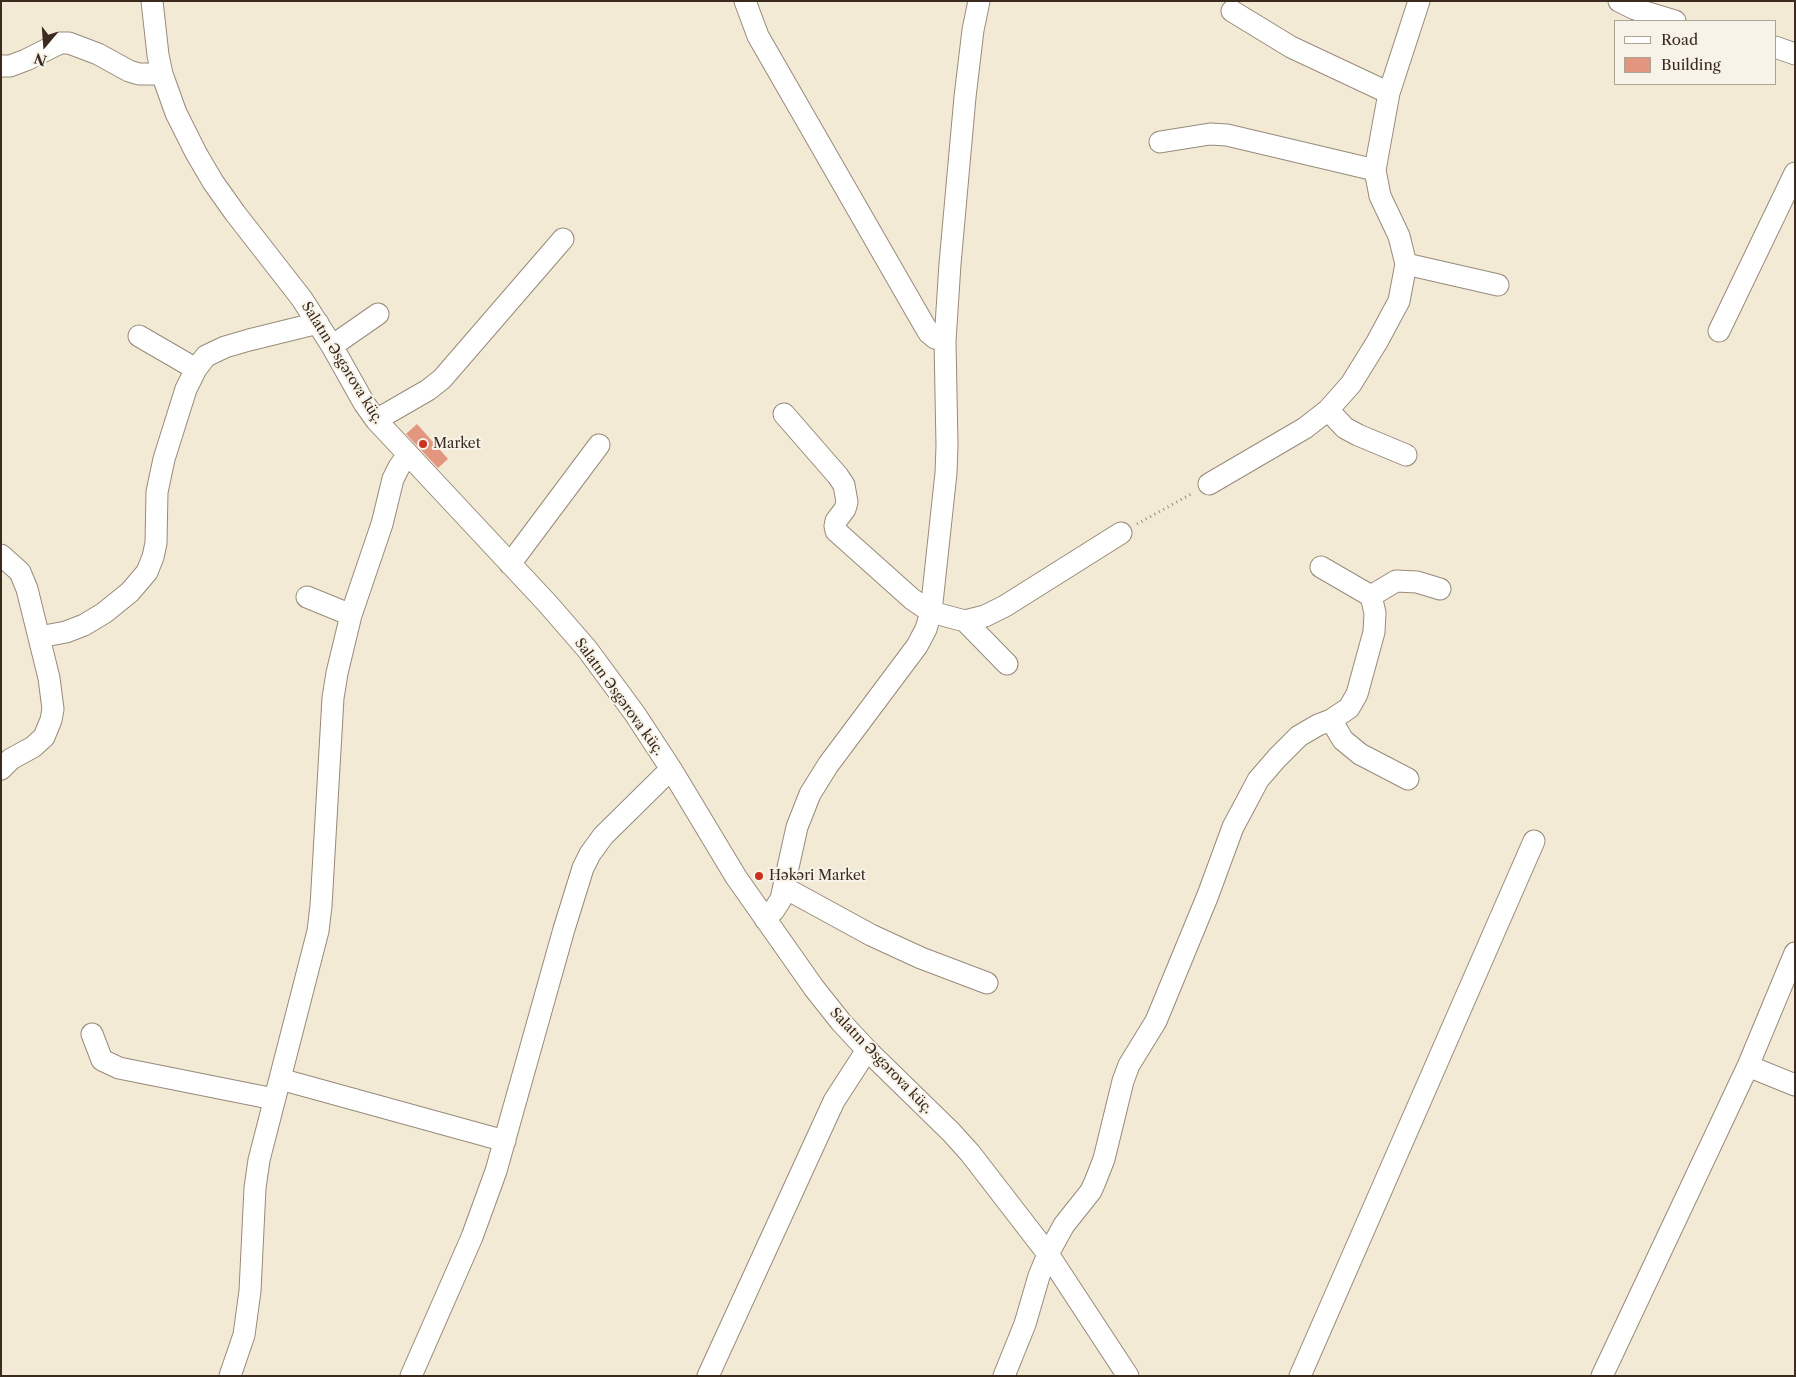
<!DOCTYPE html>
<meta charset="utf-8">
<style>
body{margin:0}
#map{position:relative;width:1796px;height:1377px;overflow:hidden;background:#f3ead5;font-family:"Libre Caslon Text",serif}
canvas{display:block}
.frame{position:absolute;inset:0;border:2px solid #3b2a1e;pointer-events:none}
.legend{position:absolute;left:1614px;top:20px;width:162px;height:65px;box-sizing:border-box;background:#f7f3e8;border:1px solid #aca397;margin:0;padding:6px 9px;list-style:none;font-size:15px;color:#3b2a1e}
.legend li{display:flex;align-items:center;gap:10px;height:25px}
.legend b{width:25px;border:1px solid #aca397}
.north{position:absolute;left:20px;top:20px;width:50px;height:50px;-webkit-text-stroke:4px #f7f3e8;paint-order:stroke;rotate:198deg;font-size:14px;font-weight:700;line-height:20px;text-align:center;color:#3b2a1e}
.north::after{content:'';display:block;margin:auto;width:18px;height:22px;background:#3b2a1e;clip-path:polygon(50% 0,100% 100%,50% 72%,0 100%)}
</style>
<div id="map">
<canvas width="1796" height="1377"></canvas>
<div class="frame"></div>
<ul class="legend">
<li><b style="height:6px;background:#fff"></b>Road</li>
<li><b style="height:14px;background:#e2957f"></b>Building</li>
</ul>
<div class="north">N</div>
</div>
<script>
const context = document.querySelector('canvas').getContext('2d');
context.lineJoin = 'round';
function fillPath(path, color) {
  context.fillStyle = color;
  context.fill(path, 'evenodd');
}
function toPath(rows) {
  const path = new Path2D();
  for (const r of rows) {
    path.moveTo(r[0], r[1]);
    for (let i = 2; i < r.length; i += 2) path.lineTo(r[i], r[i + 1]);
  }
  return path;
}
function stroke(path, color, width, dash) {
  context.strokeStyle = color;
  context.lineWidth = width;
  context.lineCap = dash ? 'butt' : 'round';
  context.setLineDash(dash || []);
  context.stroke(path);
}
function drawText(font, color, halo, rows, align = 'center') {
  context.font = font + ' "Libre Caslon Text",serif';
  context.lineWidth = 4;
  context.setLineDash([]);
  context.textBaseline = 'middle';
  context.strokeStyle = halo;
  context.fillStyle = color;
  for (const [text, x, y, turn = 0] of rows) {
    context.save();
    context.translate(x, y);
    context.rotate((+turn || 0) * Math.PI / 180);
    context.textAlign = isNaN(turn) ? turn : align;
    if (halo) context.strokeText(text, 0, 0);
    context.fillText(text, 0, 0);
    context.restore();
  }
}
const building = toPath([
 [417,424,448,459,438,468,406,434]
]);
const path = toPath([
 [1137,524,1193,493]
]);
const minor = toPath([
 [152,1,158,55,162,74,176,113,196,153,213,182,235,213,302,299,332,346,364,403,376,420,547,603,587,649,635,714,671,769,736,877,814,988,841,1022,867,1050,951,1132,970,1153,1048,1254,1128,1376],
 [745,1,758,36,923,323,929,333,935,338,945,341],
 [1619,1,1635,9,1675,21],
 [1232,11,1291,47,1389,93],
 [1775,47,1795,54],
 [1,66,10,66,26,60,60,43,69,43,98,54,129,71,139,74,162,74],
 [1160,142,1210,134,1227,135,1375,170],
 [1406,264,1498,285],
 [1719,331,1795,173],
 [139,336,196,369],
 [332,346,378,314],
 [1328,410,1345,428,1358,435,1406,455],
 [784,414,838,476,844,485,847,502,845,509,836,521,835,526,836,531,912,599,931,612,965,621,985,616,1005,606,1121,533],
 [376,420,428,390,442,379,563,239],
 [1209,484,1305,428,1328,410,1351,384,1377,342,1399,301,1406,264,1399,236,1380,196,1375,170,1389,93,1419,1],
 [1,555,20,572,27,589,49,678,53,709,51,720,44,737,33,747,11,759,1,769],
 [510,564,599,445],
 [1371,596,1396,581,1417,582,1440,589],
 [307,597,351,615],
 [965,621,1007,664],
 [39,637,66,632,84,625,104,613,130,592,147,572,153,557,156,543,157,492,164,459,186,389,196,369,206,356,225,347,249,340,318,323],
 [1331,720,1343,740,1360,754,1408,779],
 [785,888,871,935,921,958,987,983],
 [765,919,774,910,781,899,797,827,810,794,828,765,917,646,926,629,931,612,946,473,947,446,945,341,950,264,965,97,973,30,979,1],
 [92,1034,102,1060,119,1068,274,1099],
 [1748,1066,1795,1085],
 [280,1079,505,1141],
 [230,1376,244,1335,250,1291,255,1188,259,1160,318,931,321,906,333,698,337,673,351,615,382,524,393,479,399,467,407,456],
 [411,1376,472,1237,496,1171,564,929,583,868,590,854,603,836,671,769],
 [708,1376,834,1101,867,1050],
 [1004,1376,1025,1324,1039,1276,1048,1254,1064,1225,1091,1191,1095,1182,1104,1159,1123,1081,1129,1065,1156,1021,1208,895,1233,827,1248,799,1258,780,1277,758,1299,736,1318,725,1331,720,1349,708,1357,694,1374,632,1375,613,1371,596,1321,567],
 [1300,1376,1534,841],
 [1602,1376,1748,1066,1795,953]
]);
const markers = [
 [423,444,5,"#c8321e"],
 [759,876,5,"#c8321e"]
];
const streetNames = [
 ["Salatın Əsgərova küç.",342,363,58],
 ["Salatın Əsgərova küç.",619,697,54],
 ["Salatın Əsgərova küç.",881,1061,46]
];
const poiNames = [
 ["Market",433,444],
 ["Həkəri Market",769,876]
];
fillPath(building, '#e2957f');
stroke(minor, '#978a7a', 23);
stroke(path, '#978a7a', 3, [1, 4]);
stroke(minor, '#fff', 21);
for (const [x, y, r, color] of markers) {
  const dot = new Path2D();
  dot.arc(x, y, r, 0, 2 * Math.PI);
  context.fillStyle = color;
  context.fill(dot);
  stroke(dot, '#f7f3e8', 2);
}
drawText('14px', '#3b2a1e', '#f7f3e8', streetNames);
drawText('14px', '#3b2a1e', '#f7f3e8', poiNames, 'left');
</script>
